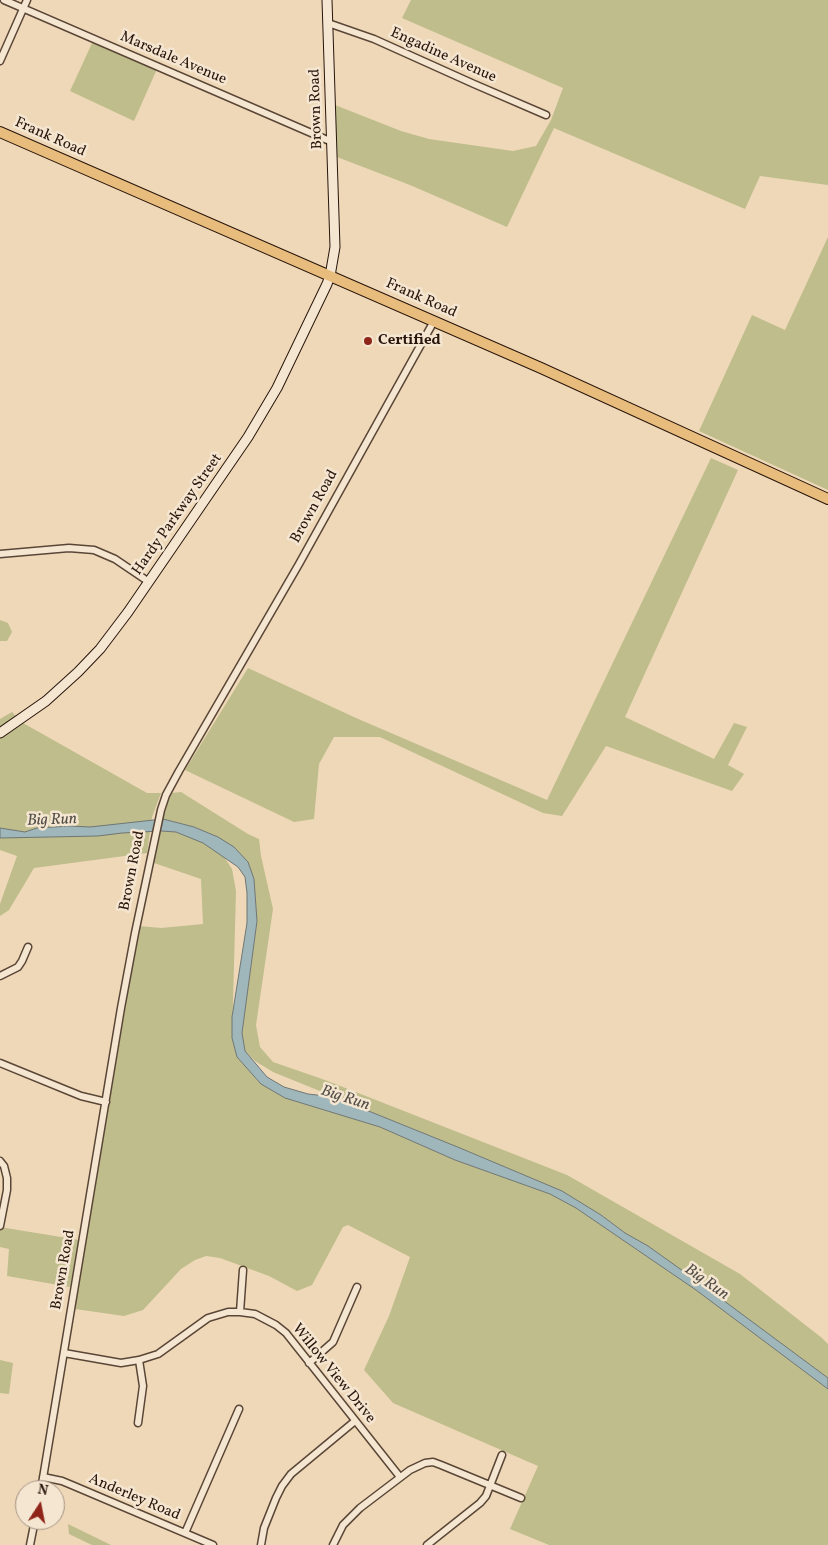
<!DOCTYPE html>
<style>
body{margin:0}
#map{position:relative;width:828px;height:1545px;overflow:hidden;background:#efd8b8;font-family:Vollkorn,serif}
canvas{display:block}
.north{position:absolute;left:15px;top:1480px;width:50px;height:50px;box-sizing:border-box;background:#f5e6d1;border:1px solid #a39282;border-radius:50%;rotate:11deg;font-size:14px;font-weight:700;line-height:20px;text-align:center;color:#28150b}
.north::after{content:'';display:block;margin:auto;width:18px;height:22px;background:#8f2418;clip-path:polygon(50% 0,100% 100%,50% 72%,0 100%)}
</style>
<div id="map">
<canvas width="828" height="1545"></canvas>
<div class="north">N</div>
</div>
<script>
const context = document.querySelector('canvas').getContext('2d');
context.lineJoin = 'round';
function fillPath(path, color) {
  context.fillStyle = color;
  context.fill(path, 'evenodd');
}
function toPath(rows) {
  const path = new Path2D();
  for (const r of rows) {
    path.moveTo(r[0], r[1]);
    for (let i = 2; i < r.length; i += 2) path.lineTo(r[i], r[i + 1]);
  }
  return path;
}
function stroke(path, color, width, dash) {
  context.strokeStyle = color;
  context.lineWidth = width;
  context.lineCap = dash ? 'butt' : 'round';
  context.setLineDash(dash || []);
  context.stroke(path);
}
function drawText(font, color, halo, rows, align = 'center') {
  context.font = font + ' Vollkorn,serif';
  context.lineWidth = 5;
  context.setLineDash([]);
  context.textBaseline = 'middle';
  context.strokeStyle = halo;
  context.fillStyle = color;
  for (const [text, x, y, turn = 0] of rows) {
    context.save();
    context.translate(x, y);
    context.rotate((+turn || 0) * Math.PI / 180);
    context.textAlign = isNaN(turn) ? turn : align;
    if (halo) context.strokeText(text, 0, 0);
    context.fillText(text, 0, 0);
    context.restore();
  }
}
const green = toPath([
 [411,0,828,0,828,185,760,176,745,209,554,128,507,227,410,185,337,157,335,105,401,131,429,139,513,151,536,146,551,120,563,88,402,18],
 [93,41,157,69,134,121,70,91],
 [828,237,828,490,699,431,752,315,785,330],
 [711,458,738,470,625,717,714,759,734,723,747,727,728,765,744,774,732,791,606,746,562,816,543,813,380,737,334,737,319,764,314,819,294,822,185,770,248,668,356,718,547,800],
 [0,620,8,623,12,632,7,641,0,641],
 [12,712,17,717,0,727,0,719],
 [23,723,147,793,161,793,152,817,147,853,34,868,9,910,0,916,0,904,17,856,0,850,0,738],
 [181,792,248,834,259,839,261,856,273,909,256,1025,260,1047,273,1062,325,1080,567,1175,740,1274,822,1338,828,1344,828,1378,648,1246,625,1233,601,1215,562,1191,460,1148,273,1072,255,1061,245,1051,242,1033,257,921,254,879,194,827,163,819,171,793],
 [161,831,176,832,203,842,224,857,232,869,236,891,232,1038,237,1057,260,1083,285,1098,380,1127,455,1160,550,1194,576,1208,696,1290,828,1389,828,1545,549,1545,510,1529,538,1466,393,1403,364,1370,389,1316,410,1257,348,1225,343,1227,312,1285,297,1291,269,1276,220,1258,206,1256,195,1260,181,1269,143,1310,124,1316,75,1309,139,926,161,928,203,924,201,879,154,863],
 [0,1227,79,1240,70,1287,7,1276,9,1249,0,1247],
 [0,1360,13,1363,9,1394,0,1393],
 [68,1524,111,1545,92,1545,69,1534]
]);
const water = toPath([
 [163,819,194,827,218,837,234,847,248,862,254,879,257,921,242,1033,245,1051,267,1077,284,1087,308,1094,334,1097,460,1148,562,1191,601,1215,625,1233,648,1246,704,1286,828,1378,828,1389,696,1290,576,1208,550,1194,455,1160,380,1127,285,1098,261,1084,237,1057,232,1038,232,1017,247,923,247,893,245,877,238,867,203,843,176,832,161,831,122,833,98,836,0,838,0,828,25,832,37,828,70,826,90,827,163,819]
]);
const street = toPath([
 [4,0,332,142],
 [328,23,374,39,474,84,546,115],
 [0,61,27,0],
 [0,554,69,548,94,550,115,559,149,582],
 [0,976,18,967,22,961,28,947],
 [0,1063,81,1096,106,1102],
 [0,1161,4,1166,7,1178,7,1190,0,1226],
 [240,1312,243,1270],
 [64,1353,121,1363,139,1360,158,1354,208,1318,228,1312,240,1312,255,1314,276,1325,286,1333,400,1477],
 [309,1363,333,1342,357,1287],
 [138,1423,143,1386,139,1360],
 [43,1477,62,1481,74,1486,213,1545],
 [41,1490,121,1008,135,933,161,810,166,795,179,771,299,564,434,321],
 [185,1533,239,1409],
 [30,1545,35,1520],
 [261,1545,264,1528,276,1498,282,1486,291,1474,355,1421],
 [333,1545,343,1525,360,1508,410,1470,425,1463,433,1462,441,1465,521,1498],
 [427,1545,480,1503,486,1496,502,1455]
]);
const secondary = toPath([
 [0,733,46,701,78,672,100,649,128,612,248,437,277,388,327,284,330,276,335,247,327,0]
]);
const primary = toPath([
 [0,132,541,368,828,499]
]);
const markers = [
 [368,341,5,"#8f2418"]
];
const streetNames = [
 ["Engadine Avenue",443,56,24],
 ["Marsdale Avenue",173,59,23],
 ["Brown Road",317,109,-92],
 ["Frank Road",50,138,24],
 ["Frank Road",421,299,24],
 ["Brown Road",315,507,-61],
 ["Hardy Parkway Street",178,515,-55],
 ["Brown Road",133,871,-79],
 ["Brown Road",64,1270,-80],
 ["Willow View Drive",333,1374,51],
 ["Anderley Road",134,1498,23]
];
const poiNames = [
 ["Certified",378,341]
];
const waterNames = [
 ["Big Run",52,821,-2],
 ["Big Run",345,1099,18],
 ["Big Run",706,1283,35]
];
fillPath(green, '#bebd8b');
fillPath(water, '#9fb7ba');
stroke(water, '#6f7674', 1);
stroke(street, '#5a4636', 9);
stroke(secondary, '#28150b', 11);
stroke(primary, '#28150b', 12);
stroke(street, '#f5e6d1', 6);
stroke(secondary, '#f5e6d1', 9);
stroke(primary, '#e8bc7c', 10);
for (const [x, y, r, color] of markers) {
  const dot = new Path2D();
  dot.arc(x, y, r, 0, 2 * Math.PI);
  context.fillStyle = color;
  context.fill(dot);
  stroke(dot, '#f5e6d1', 2);
}
drawText('15px', '#28150b', '#f5e6d1', streetNames);
drawText('bold 15px', '#28150b', '#f5e6d1', poiNames, 'left');
drawText('italic 16px', '#524e48', '#f5e6d1', waterNames);
</script>
